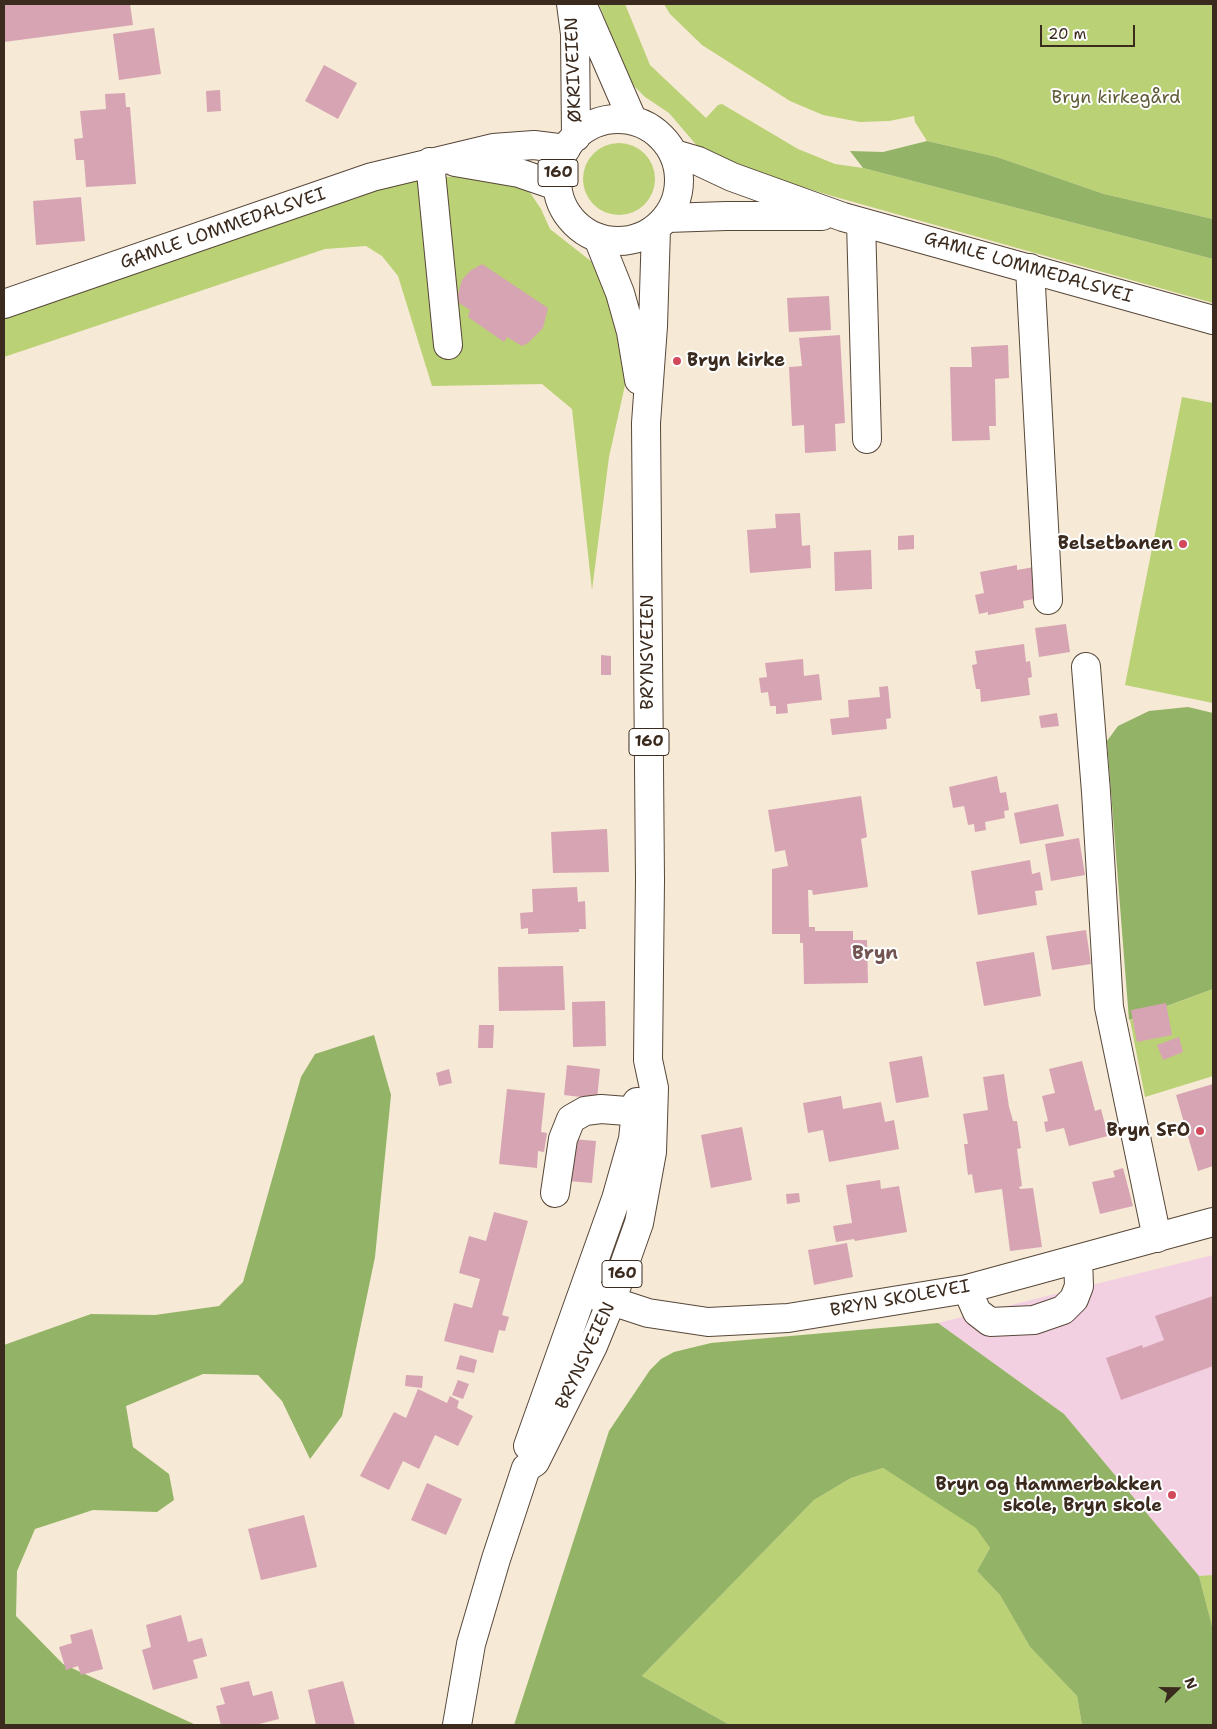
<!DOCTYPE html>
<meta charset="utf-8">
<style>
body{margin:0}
#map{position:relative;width:1217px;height:1729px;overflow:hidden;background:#f6e9d5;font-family:"Shantell Sans",sans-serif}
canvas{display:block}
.frame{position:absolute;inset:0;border:5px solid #3b2a1e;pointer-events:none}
.north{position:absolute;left:1152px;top:1664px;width:50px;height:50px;-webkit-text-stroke:4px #fff;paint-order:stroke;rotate:68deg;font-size:14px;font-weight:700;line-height:20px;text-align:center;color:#3b2a1e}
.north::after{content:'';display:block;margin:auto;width:18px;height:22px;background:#3b2a1e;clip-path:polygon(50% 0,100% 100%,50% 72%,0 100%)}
.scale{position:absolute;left:1040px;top:25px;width:95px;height:22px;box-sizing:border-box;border:2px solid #3b2a1e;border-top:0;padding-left:6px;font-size:15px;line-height:18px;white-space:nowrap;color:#3b2a1e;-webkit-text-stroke:4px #fff;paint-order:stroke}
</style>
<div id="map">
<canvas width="1217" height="1729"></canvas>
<div class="frame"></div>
<div class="north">N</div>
<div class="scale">20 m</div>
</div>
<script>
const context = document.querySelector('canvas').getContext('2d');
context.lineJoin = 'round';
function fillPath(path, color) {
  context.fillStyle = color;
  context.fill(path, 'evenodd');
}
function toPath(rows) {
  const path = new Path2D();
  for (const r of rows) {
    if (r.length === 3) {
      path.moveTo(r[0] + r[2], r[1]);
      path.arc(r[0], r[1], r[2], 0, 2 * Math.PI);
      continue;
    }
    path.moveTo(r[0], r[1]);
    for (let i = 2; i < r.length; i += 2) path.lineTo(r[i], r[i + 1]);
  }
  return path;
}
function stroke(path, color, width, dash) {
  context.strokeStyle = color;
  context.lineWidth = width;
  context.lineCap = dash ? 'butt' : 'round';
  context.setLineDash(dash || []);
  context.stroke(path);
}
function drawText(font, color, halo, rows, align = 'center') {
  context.font = font + ' "Shantell Sans",sans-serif';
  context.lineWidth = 4;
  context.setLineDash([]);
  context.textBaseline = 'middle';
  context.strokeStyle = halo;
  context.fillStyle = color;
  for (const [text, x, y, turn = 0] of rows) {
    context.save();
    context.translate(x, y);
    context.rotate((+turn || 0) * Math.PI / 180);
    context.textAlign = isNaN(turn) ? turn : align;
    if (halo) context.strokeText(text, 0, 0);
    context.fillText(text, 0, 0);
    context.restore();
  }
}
const built = toPath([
 [1213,1255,1213,1630,1199,1576,1064,1414,938,1323]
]);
const green = toPath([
 [599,4,625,4,650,65,706,118,718,105,722,104,798,149,835,164,863,168,1213,259,1213,303,832,196,716,160,699,148,669,113,645,97,634,86,624,69],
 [664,4,1213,4,1213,219,1104,194,997,157,927,141,915,122,914,116,889,121,860,122,823,115,790,101,702,45,670,14],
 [619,179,36],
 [469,175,499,180,529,191,541,209,550,229,592,262,612,308,625,385,609,457,592,590,572,409,542,384,432,386,398,276,382,256,366,246,325,249,4,357,4,319,108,280,405,181],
 [1182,397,1213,403,1213,703,1125,685],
 [1213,989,1213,1076,1145,1097,1130,1020],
 [883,1468,976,1527,990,1548,977,1571,1000,1595,1030,1647,1077,1696,1082,1725,730,1725,642,1676,814,1500,851,1478],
 [1213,1575,1213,1630,1199,1576]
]);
const forest = toPath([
 [927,141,997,157,1104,194,1213,219,1213,259,863,168,850,151,883,152],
 [1188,707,1213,713,1213,989,1129,1020,1107,741,1118,726,1149,711],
 [374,1035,391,1095,375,1257,342,1416,310,1459,282,1401,258,1375,203,1374,126,1406,133,1447,169,1474,174,1500,157,1512,93,1510,35,1529,17,1571,16,1616,63,1664,196,1725,4,1725,4,1345,91,1314,155,1315,219,1306,243,1282,301,1077,315,1054],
 [938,1323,1064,1414,1199,1576,1213,1630,1213,1725,1082,1725,1077,1696,1030,1647,1000,1595,977,1571,990,1548,976,1528,883,1468,851,1478,814,1500,642,1676,730,1725,514,1725,609,1431,650,1370,661,1359,674,1352,711,1343]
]);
const building = toPath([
 [4,4,130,4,133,25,4,42],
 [154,28,161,74,119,80,113,34],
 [324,65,357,83,338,119,305,101],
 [220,90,221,111,207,112,206,91],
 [125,93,126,107,130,107,136,184,86,187,84,160,76,160,74,139,83,138,80,111,106,109,105,94],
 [81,197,85,241,36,245,33,201],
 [482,264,548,308,543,328,528,343,522,346,507,337,504,342,468,317,470,310,456,301,462,280,470,271],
 [829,296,831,330,789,332,787,298],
 [840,335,845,423,835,424,836,451,805,453,804,425,792,426,789,367,802,366,799,338],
 [1008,345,1009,378,995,379,996,426,989,426,990,440,952,441,950,367,972,367,971,347],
 [800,513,802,546,810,545,811,568,750,573,747,530,776,528,775,514],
 [914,535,914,549,898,550,898,536],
 [871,550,872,589,835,591,834,552],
 [1017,565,1017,570,1034,567,1040,598,1023,601,1024,608,988,615,988,612,979,614,975,595,984,593,980,572],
 [1066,624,1070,652,1039,657,1035,628],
 [1024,644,1026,662,1030,661,1032,677,1028,678,1030,695,981,702,980,689,976,689,972,665,977,664,975,651],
 [601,655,611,656,611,675,601,675],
 [803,659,804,676,819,674,822,700,787,704,788,713,776,714,776,706,770,706,768,692,761,693,759,678,767,677,765,663],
 [888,686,891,718,886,719,887,729,832,735,830,719,849,717,848,700,880,697,879,687],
 [1057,713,1059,726,1041,728,1039,716],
 [997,776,1000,793,1006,792,1009,810,1004,811,1005,818,985,822,986,830,975,832,974,824,968,825,964,806,953,808,949,787],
 [861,796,867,837,861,839,868,887,813,895,812,890,808,890,809,927,815,927,815,931,853,931,853,940,867,940,868,983,804,984,803,943,800,943,800,934,772,934,772,869,788,866,785,850,775,852,768,810],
 [1058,804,1064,836,1020,844,1014,813],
 [607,829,609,872,553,873,551,832],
 [1079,838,1085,875,1051,881,1045,844],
 [1030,860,1032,874,1040,872,1043,890,1035,891,1037,905,978,915,971,871],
 [577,887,578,902,585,901,586,929,579,929,579,932,528,934,528,928,521,929,520,913,533,912,532,889],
 [1086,930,1091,964,1052,970,1046,936],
 [1034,952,1041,996,984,1006,976,962],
 [563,966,565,1010,499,1011,498,967],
 [605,1001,606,1046,573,1047,572,1002],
 [1166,1003,1172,1035,1137,1042,1131,1010],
 [479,1025,494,1025,493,1048,478,1048],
 [1179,1037,1183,1052,1163,1060,1157,1045],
 [922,1056,929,1097,896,1103,889,1062],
 [1082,1061,1095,1111,1101,1109,1108,1136,1069,1146,1064,1128,1046,1132,1044,1122,1048,1121,1042,1096,1055,1093,1049,1069],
 [567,1065,600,1069,597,1099,564,1095],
 [449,1069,452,1083,439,1086,436,1073],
 [1004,1074,1009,1107,1013,1121,1017,1121,1021,1148,1017,1149,1022,1186,1019,1187,1020,1189,1033,1188,1042,1247,1010,1251,1002,1189,975,1193,972,1174,968,1175,964,1144,968,1144,963,1114,988,1110,983,1077],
 [1213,1084,1213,1166,1198,1171,1176,1095],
 [507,1089,545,1093,541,1132,547,1133,544,1152,538,1151,537,1168,499,1164],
 [841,1096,843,1109,881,1102,885,1122,894,1120,899,1149,829,1162,823,1130,808,1133,803,1103],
 [742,1127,752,1180,711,1188,701,1135],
 [572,1139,596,1141,592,1183,568,1181],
 [1123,1168,1133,1206,1100,1214,1092,1182,1115,1177,1113,1171],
 [880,1180,881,1189,899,1186,907,1232,855,1241,854,1239,836,1242,833,1226,852,1223,846,1185],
 [799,1193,800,1202,787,1204,786,1194],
 [494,1212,528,1221,502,1315,509,1317,505,1331,499,1330,493,1353,444,1341,454,1303,472,1308,480,1279,459,1273,469,1236,486,1241],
 [847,1243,853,1277,814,1285,808,1250],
 [1213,1296,1213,1366,1121,1400,1106,1358,1142,1345,1143,1348,1164,1340,1155,1316],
 [460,1355,477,1360,474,1373,456,1369],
 [406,1375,423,1376,422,1388,405,1386],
 [458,1380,469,1384,463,1399,452,1395],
 [418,1389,447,1403,450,1396,459,1401,457,1408,473,1416,458,1446,435,1435,419,1469,403,1461,389,1490,360,1476,394,1412,406,1418],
 [427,1483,462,1499,446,1535,411,1520],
 [304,1515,317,1567,261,1580,248,1529],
 [181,1615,188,1642,202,1638,207,1656,193,1660,198,1678,153,1690,142,1650,151,1647,146,1625],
 [92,1629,103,1669,81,1675,78,1666,66,1670,59,1647,72,1643,70,1635],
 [249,1681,253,1696,272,1691,279,1719,255,1725,221,1725,216,1706,225,1704,220,1688],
 [343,1681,355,1725,316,1725,308,1690]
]);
const minor = toPath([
 [674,154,698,161,732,177,843,217,1213,320],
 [430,162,448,345],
 [455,162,519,173,557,186],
 [667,218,726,216,822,216],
 [861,222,867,439],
 [1030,268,1048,600],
 [4,304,372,177,493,148,534,145,566,149],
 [1086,667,1096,792,1109,1007,1157,1238],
 [555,1193,563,1139,571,1119,585,1111,601,1109,653,1113],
 [967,1289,977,1312,990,1322,1034,1320,1063,1310,1074,1299,1079,1286,1078,1259],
 [584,1292,648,1313,708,1322,788,1318,967,1289,1213,1222]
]);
const major = toPath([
 [571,4,575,34,576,137],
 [582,4,633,121],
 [618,180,61],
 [598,238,620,293,631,332,639,380],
 [528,1446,616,1199,633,1139,637,1102],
 [457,1725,471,1644,496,1559,526,1468,535,1462,593,1346,611,1302,639,1223,652,1152,654,1088,648,1060,650,880,646,423,653,326,656,229]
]);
const markers = [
 [677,361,5,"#d1495b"],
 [1183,544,5,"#d1495b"],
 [1200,1131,5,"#d1495b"],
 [1172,1495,5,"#d1495b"]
];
const shields = [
 [558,173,40],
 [649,742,40],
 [622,1274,40]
];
const shieldNames = [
 ["160",558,173],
 ["160",649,742],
 ["160",622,1274]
];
const streetNames = [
 ["ØKRIVEIEN",574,70,-92],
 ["GAMLE LOMMEDALSVEI",223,229,-19],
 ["GAMLE LOMMEDALSVEI",1028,268,16],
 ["BRYNSVEIEN",648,652,-90],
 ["BRYN SKOLEVEI",900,1299,-10],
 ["BRYNSVEIEN",586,1356,-65]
];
const parkNames = [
 ["Bryn kirkegård",1116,98]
];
const poiNames = [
 ["Bryn kirke",687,361,"left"],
 ["Belsetbanen",1173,544],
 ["Bryn SFO",1190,1131],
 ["Bryn og Hammerbakken",1162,1485],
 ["skole, Bryn skole",1162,1506]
];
const neighbourhoodNames = [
 ["Bryn",875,954]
];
fillPath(built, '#f2cfe1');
fillPath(green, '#bad175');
fillPath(forest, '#93b366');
fillPath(building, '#d7a4b3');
stroke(minor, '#574739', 30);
stroke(major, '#574739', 30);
stroke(minor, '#fff', 28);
stroke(major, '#fff', 28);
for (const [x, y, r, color] of markers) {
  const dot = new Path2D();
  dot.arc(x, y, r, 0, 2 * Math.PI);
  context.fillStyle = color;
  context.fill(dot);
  stroke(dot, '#fff', 2);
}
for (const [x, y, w] of shields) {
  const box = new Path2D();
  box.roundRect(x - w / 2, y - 13.5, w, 27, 4);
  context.fillStyle = '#fff';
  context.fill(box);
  stroke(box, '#3b2a1e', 1);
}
drawText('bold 16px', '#3b2a1e', null, shieldNames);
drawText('18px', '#3b2a1e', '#fff', streetNames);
drawText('18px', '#615c38', '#fff', parkNames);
drawText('bold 18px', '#3b2a1e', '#fff', poiNames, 'right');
drawText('bold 19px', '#725552', '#fff', neighbourhoodNames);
</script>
